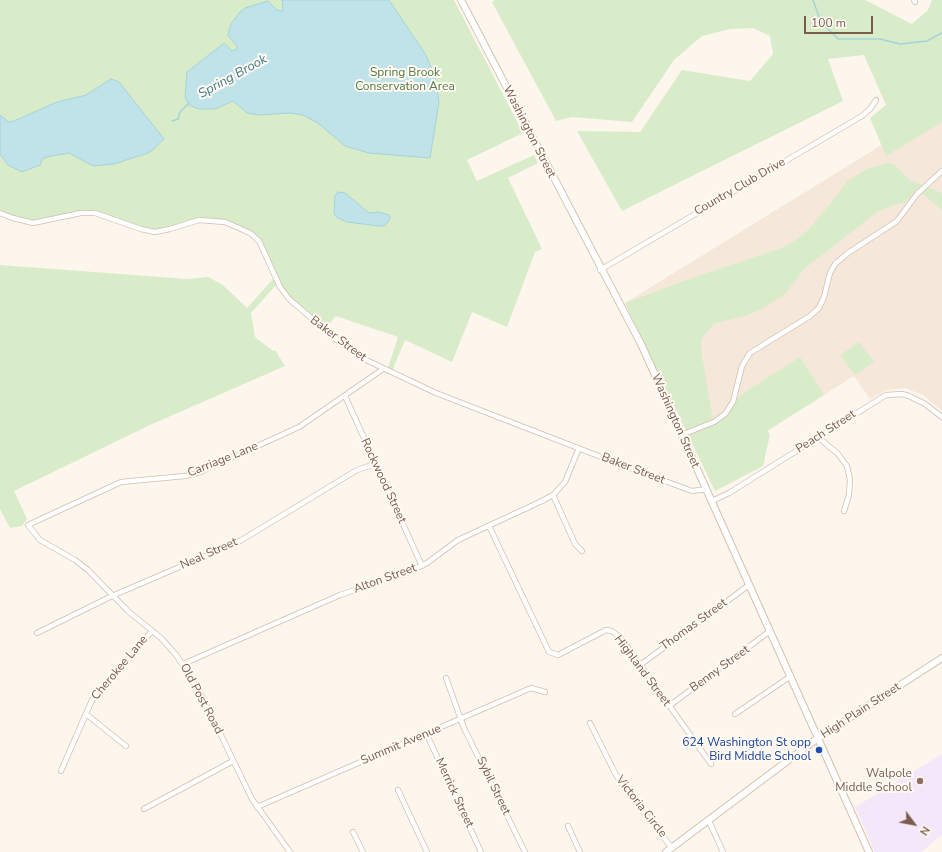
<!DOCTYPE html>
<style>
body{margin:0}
#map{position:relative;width:942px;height:852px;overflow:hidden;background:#fdf6ec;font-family:"Nunito Sans",sans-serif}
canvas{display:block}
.north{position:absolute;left:894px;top:804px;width:40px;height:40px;-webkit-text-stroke:3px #fffaf3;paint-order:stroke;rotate:122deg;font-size:11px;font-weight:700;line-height:16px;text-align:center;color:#7a5c4d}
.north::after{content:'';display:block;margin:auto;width:14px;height:18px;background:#7a5c4d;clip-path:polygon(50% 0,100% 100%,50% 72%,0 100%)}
.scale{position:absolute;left:804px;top:16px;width:69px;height:18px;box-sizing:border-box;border:2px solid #7a5c4d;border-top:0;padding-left:5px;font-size:12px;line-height:14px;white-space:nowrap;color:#7a5c4d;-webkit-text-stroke:3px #fffaf3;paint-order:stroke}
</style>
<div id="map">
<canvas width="942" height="852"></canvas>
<div class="north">N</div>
<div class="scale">100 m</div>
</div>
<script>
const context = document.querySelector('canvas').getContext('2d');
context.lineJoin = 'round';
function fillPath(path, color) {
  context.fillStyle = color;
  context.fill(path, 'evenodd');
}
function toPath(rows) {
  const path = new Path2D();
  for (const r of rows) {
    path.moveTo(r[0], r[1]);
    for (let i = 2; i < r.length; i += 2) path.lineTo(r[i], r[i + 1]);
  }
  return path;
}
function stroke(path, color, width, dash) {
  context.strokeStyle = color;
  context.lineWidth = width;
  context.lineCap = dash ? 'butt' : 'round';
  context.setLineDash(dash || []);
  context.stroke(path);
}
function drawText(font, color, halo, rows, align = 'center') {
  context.font = font + ' "Nunito Sans",sans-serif';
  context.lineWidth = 4;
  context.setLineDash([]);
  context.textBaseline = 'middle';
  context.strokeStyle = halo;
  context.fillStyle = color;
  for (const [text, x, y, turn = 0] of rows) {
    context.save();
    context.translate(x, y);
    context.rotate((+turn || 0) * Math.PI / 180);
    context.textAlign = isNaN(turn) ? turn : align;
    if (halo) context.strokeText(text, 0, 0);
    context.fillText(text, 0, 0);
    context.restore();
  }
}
const residential = toPath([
 [942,43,942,411,923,395,905,388,888,390,870,399,854,376,767,431,770,434,763,466,715,491,625,303,906,130]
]);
const education = toPath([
 [942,754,942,835,921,852,875,852,855,807]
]);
const green = toPath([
 [0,0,454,0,523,133,467,160,477,181,534,155,538,163,508,178,542,249,535,252,507,327,472,312,452,362,405,340,392,371,388,368,398,337,336,316,324,330,289,299,255,237,225,222,199,220,155,232,95,213,33,223,0,213],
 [495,0,865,0,912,24,928,10,932,0,942,0,942,122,886,156,870,118,886,105,864,55,828,59,843,101,622,211,577,131,640,132,682,70,750,81,773,54,770,36,753,28,730,29,702,36,674,60,632,122,572,117,556,121,492,2],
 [887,163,895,165,910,180,942,193,942,210,917,189,905,203,899,203,877,212,804,269,786,293,762,309,745,316,715,323,701,339,701,350,714,426,728,415,739,396,800,357,824,395,767,431,770,434,763,466,715,491,625,303,689,279,782,248,796,240,808,230,831,203,847,181,867,169],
 [0,265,187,279,208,277,223,285,247,308,273,279,276,285,251,313,255,337,273,351,275,350,285,366,150,425,14,491,27,519,22,526,10,528,0,509],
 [859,342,874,362,855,375,840,355]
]);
const water = toPath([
 [282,0,389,0,426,55,436,81,439,102,430,158,369,153,345,146,318,123,303,115,291,113,258,115,247,113,233,101,215,109,199,109,189,105,185,97,187,72,224,43,232,51,237,49,237,46,228,36,229,31,231,24,240,12,245,8,268,1,277,10,282,11,283,10,282,0],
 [111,79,119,82,164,139,154,149,148,153,114,164,93,166,69,153,51,156,42,159,40,165,22,172,8,165,0,154,0,115,9,122,14,121,57,102,86,95,111,79],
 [338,192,345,193,369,213,378,212,389,215,390,218,388,222,384,226,379,226,347,222,338,218,334,214,335,196,338,192]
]);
const stream = toPath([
 [813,0,821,22,838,39,880,39,900,44,927,41,942,33],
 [172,121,178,119,180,112,189,103]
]);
const street = toPath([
 [914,0,915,2],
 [0,213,13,218,33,223,81,213,95,213,141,229,155,232,170,229,199,220,225,222,250,233,259,241,280,287,289,299,338,341,362,358,436,393,627,467,692,491,707,489],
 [600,270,862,116,870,109,876,100],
 [345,396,422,566],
 [681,435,714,422,725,414,733,402,742,366,750,353,810,316,819,308,824,297,830,273,835,264,848,253,897,221,917,194,942,171],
 [818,437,838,454,847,466,850,480,849,495,844,511],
 [553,495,575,544,582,551],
 [712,501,729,493,886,395,902,394,909,396,925,404,942,417],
 [489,526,549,652,558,655,606,630,612,631,621,638,711,764],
 [37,633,112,596,240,541,357,470,375,464],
 [183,664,340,595,409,572,427,563,458,540,542,501,553,495,565,482,579,448],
 [640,665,749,585],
 [446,678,464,728,525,852],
 [669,706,770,631],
 [86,714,126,746],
 [735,714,791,676],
 [590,723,615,773,624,788,672,848],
 [427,735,481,852],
 [61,771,92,700,152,631],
 [398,790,427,852],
 [257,807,531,688,545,692],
 [144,809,233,761],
 [709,821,723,852],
 [568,826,580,852],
 [353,832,363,852],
 [290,852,252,799,201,694,177,656,161,638,128,611,88,570,75,560,40,540,28,525,121,482,185,476,198,473,299,427,383,369]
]);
const secondary = toPath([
 [461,0,642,346,869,852],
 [666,852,818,738,942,658]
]);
const markers = [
 [819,750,4,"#1a4fb4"],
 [920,781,4,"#8d6e63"]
];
const parkNames = [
 ["Spring Brook",405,73],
 ["Conservation Area",405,87]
];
const streetNames = [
 ["Washington Street",529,132,63],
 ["Country Club Drive",740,187,-30],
 ["Baker Street",338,339,37],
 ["Washington Street",675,421,66],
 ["Peach Street",826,432,-33],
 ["Carriage Lane",223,460,-22],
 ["Baker Street",633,469,21],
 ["Rockwood Street",383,481,65],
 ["Neal Street",209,554,-24],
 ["Alton Street",385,579,-20],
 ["Thomas Street",694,625,-36],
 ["Cherokee Lane",120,668,-50],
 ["Benny Street",720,669,-36],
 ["Highland Street",642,671,53],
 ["Old Post Road",201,699,62],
 ["High Plain Street",861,711,-33],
 ["Summit Avenue",401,745,-23],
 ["Sybil Street",493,786,64],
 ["Merrick Street",454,793,65],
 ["Victoria Circle",641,807,52]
];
const transitNames = [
 ["624 Washington St opp",811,743],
 ["Bird Middle School",811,757]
];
const educationNames = [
 ["Walpole",912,774],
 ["Middle School",912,788]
];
const waterNames = [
 ["Spring Brook",233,77,-29]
];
fillPath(residential, '#f5e8da');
fillPath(education, '#f3e8fa');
fillPath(green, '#d8ecc9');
fillPath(water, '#bfe3e8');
stroke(water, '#a5d3da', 1);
stroke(stream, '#a5d3da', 1.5);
stroke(street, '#d1beb0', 6);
stroke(secondary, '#d6c0b0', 8);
stroke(street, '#fff', 4.5);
stroke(secondary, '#fff', 6);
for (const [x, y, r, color] of markers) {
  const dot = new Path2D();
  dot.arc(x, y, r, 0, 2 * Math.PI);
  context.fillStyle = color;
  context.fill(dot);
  stroke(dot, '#fffaf3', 1.5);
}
drawText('12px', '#537a41', '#fffaf3', parkNames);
drawText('12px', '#7a5c4d', '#fffaf3', streetNames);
drawText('12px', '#164399', '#fffaf3', transitNames, 'right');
drawText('12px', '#785e54', '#fffaf3', educationNames, 'right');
drawText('italic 13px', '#437c86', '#fffaf3', waterNames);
</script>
